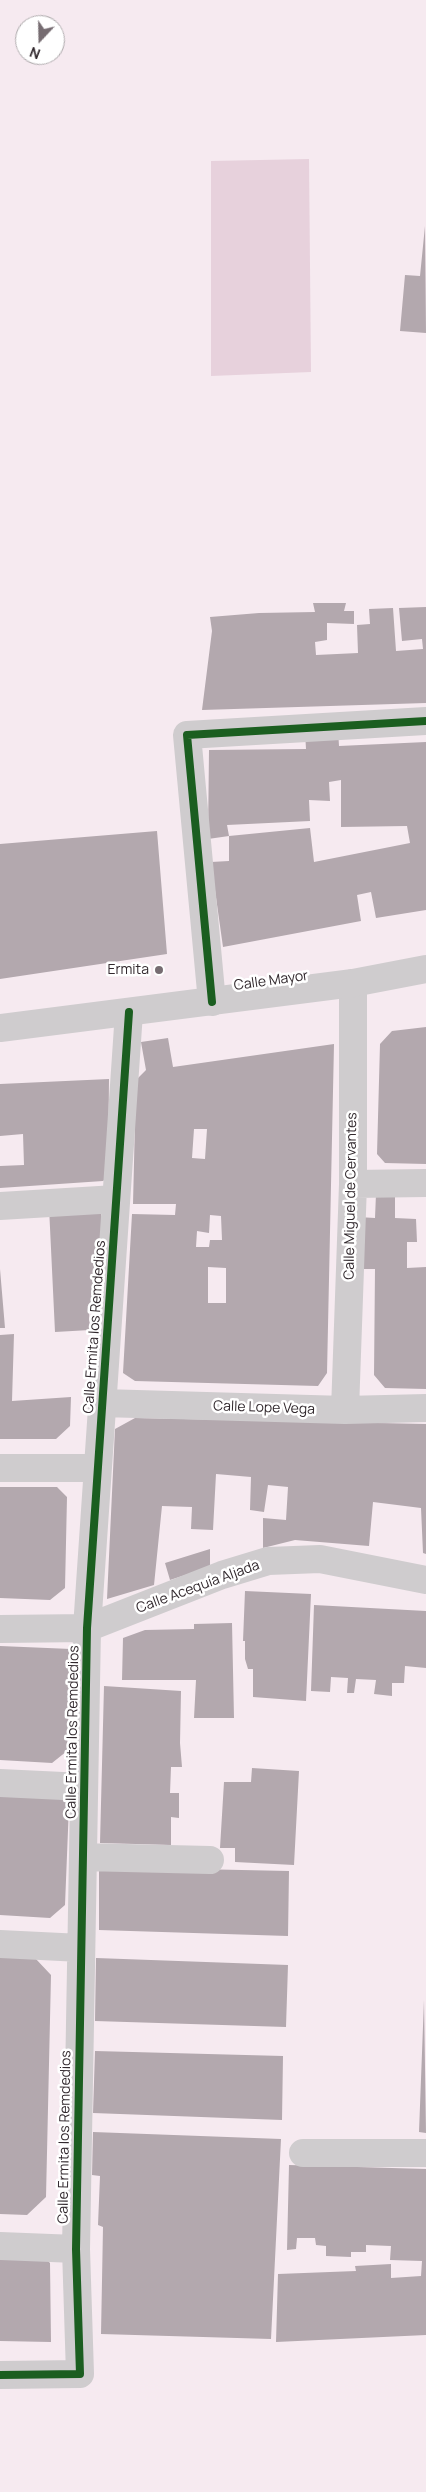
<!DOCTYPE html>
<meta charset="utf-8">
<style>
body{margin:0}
#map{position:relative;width:426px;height:2492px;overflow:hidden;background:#f6eaf0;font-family:Manrope,sans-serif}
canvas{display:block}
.north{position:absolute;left:15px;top:15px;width:50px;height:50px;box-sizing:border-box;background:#fff;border:1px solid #ada9ab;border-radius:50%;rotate:201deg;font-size:14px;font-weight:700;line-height:20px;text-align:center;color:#31282d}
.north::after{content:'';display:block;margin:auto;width:18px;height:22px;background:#766c71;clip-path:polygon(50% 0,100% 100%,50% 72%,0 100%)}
</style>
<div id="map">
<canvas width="426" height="2492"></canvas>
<div class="north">N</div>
</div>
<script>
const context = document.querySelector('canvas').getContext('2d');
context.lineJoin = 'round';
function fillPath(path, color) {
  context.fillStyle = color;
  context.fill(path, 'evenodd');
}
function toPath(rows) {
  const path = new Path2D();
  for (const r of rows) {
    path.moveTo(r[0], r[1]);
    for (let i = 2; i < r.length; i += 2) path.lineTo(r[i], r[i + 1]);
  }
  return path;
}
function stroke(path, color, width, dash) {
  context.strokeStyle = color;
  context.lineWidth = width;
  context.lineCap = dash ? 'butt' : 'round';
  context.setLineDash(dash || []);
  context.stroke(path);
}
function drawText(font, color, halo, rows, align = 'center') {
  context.font = font + ' Manrope,sans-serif';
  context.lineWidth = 5;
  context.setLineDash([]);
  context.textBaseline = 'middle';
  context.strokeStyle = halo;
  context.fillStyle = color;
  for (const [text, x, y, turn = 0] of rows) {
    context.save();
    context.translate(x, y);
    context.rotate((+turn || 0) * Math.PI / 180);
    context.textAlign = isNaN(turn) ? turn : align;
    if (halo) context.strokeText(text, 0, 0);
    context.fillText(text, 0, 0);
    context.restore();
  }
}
const green = toPath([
 [309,159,311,372,211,376,211,161]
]);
const building = toPath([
 [425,226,426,333,400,331,405,275,420,276],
 [313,603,346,603,344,611,354,611,354,624,327,623,327,640,315,642,316,655,358,653,357,625,370,624,369,609,393,608,396,651,423,649,422,639,402,641,399,608,426,607,426,703,202,710,212,631,210,617,259,613,315,612],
 [338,730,339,746,426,742,426,910,376,918,371,892,357,895,361,921,223,947,211,862,229,861,229,836,310,828,314,862,410,843,407,826,341,827,341,780,329,782,330,801,309,800,310,821,227,825,229,836,208,839,209,750,306,749,305,732],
 [157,831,167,954,0,979,0,844],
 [426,1027,426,1164,385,1163,377,1154,380,1044,392,1031],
 [168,1038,173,1067,334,1044,327,1373,318,1386,135,1381,123,1373,132,1214,175,1215,176,1204,133,1204,136,1080,146,1070,141,1042],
 [194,1129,207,1129,205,1159,192,1158],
 [210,1215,221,1216,222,1240,210,1240,209,1247,196,1247,197,1231,209,1233],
 [208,1267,226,1268,226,1303,208,1303],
 [109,1079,108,1177,103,1181,0,1188,0,1166,24,1165,23,1134,0,1136,0,1084],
 [376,1194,395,1195,395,1218,416,1219,417,1242,407,1242,407,1268,426,1267,426,1389,385,1388,374,1375,375,1269,357,1269,358,1217,375,1218],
 [101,1205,102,1311,89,1312,90,1330,55,1332,49,1207],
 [0,1269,5,1328,0,1328],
 [14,1334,12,1401,71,1397,70,1426,56,1439,0,1439,0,1335],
 [135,1418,426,1424,426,1554,423,1553,421,1508,373,1502,369,1546,295,1540,263,1548,263,1518,286,1520,288,1487,268,1485,264,1512,250,1510,251,1477,216,1474,213,1530,191,1529,192,1507,162,1506,154,1585,107,1599,115,1429],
 [0,1487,57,1487,67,1497,65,1588,50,1600,0,1598],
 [210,1549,210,1567,170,1580,165,1563],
 [245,1591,311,1594,306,1701,253,1697,253,1669,248,1669,245,1659,245,1641,243,1641],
 [314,1605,426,1611,426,1668,405,1666,404,1683,392,1683,392,1696,374,1694,376,1680,356,1679,354,1693,347,1693,348,1678,331,1677,330,1692,311,1691],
 [232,1623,234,1718,194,1718,196,1680,122,1680,123,1638,145,1630,194,1629,194,1624],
 [0,1646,71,1649,67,1751,52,1763,0,1760],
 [104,1686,181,1691,180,1743,182,1767,171,1767,170,1793,179,1793,179,1818,171,1817,171,1845,100,1843],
 [252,1768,299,1771,294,1865,235,1862,235,1848,220,1848,224,1782,251,1782],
 [0,1788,55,1789,69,1805,65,1905,50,1918,0,1915],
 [99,1867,289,1871,288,1936,99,1930],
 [0,1956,35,1958,51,1975,46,2197,27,2215,0,2214],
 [96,1958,288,1965,286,2027,95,2021],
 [424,2000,426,2133,419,2132],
 [95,2051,283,2056,282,2120,93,2113],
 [93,2132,281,2139,271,2339,101,2334,103,2227,98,2225,100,2176,92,2175],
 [289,2165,426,2169,426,2335,276,2342,278,2274,356,2271,355,2266,391,2264,391,2278,421,2276,422,2261,390,2260,391,2246,366,2245,366,2252,351,2252,351,2257,326,2256,326,2246,316,2245,315,2238,297,2238,296,2249,287,2250],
 [0,2256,44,2257,50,2263,51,2342,0,2341]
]);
const minor = toPath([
 [212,1002,187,735,426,721],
 [353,1184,426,1183],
 [0,1206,116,1199],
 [102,1403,345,1410,426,1408],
 [345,1410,353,1184,353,983],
 [0,1468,98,1468],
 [0,1629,87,1628,222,1575,268,1561,320,1559,426,1580],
 [0,1783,84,1787],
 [83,1857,210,1860],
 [0,1944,81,1948],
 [303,2153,426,2153],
 [0,2246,76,2249],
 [0,2375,80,2374,76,2249,87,1628,129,1012]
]);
const secondary = toPath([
 [0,1028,353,983,426,969]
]);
const cycleway = toPath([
 [212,1002,187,735,426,721],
 [0,2375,80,2374,76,2249,87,1628,129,1012]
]);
const markers = [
 [159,970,5,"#766c71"]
];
const poiNames = [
 ["Ermita",149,970]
];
const streetNames = [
 ["Calle Mayor",271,981,-8],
 ["Calle Miguel de Cervantes",351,1196,-89],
 ["Calle Ermita los Remdedios",95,1327,-86],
 ["Calle Lope Vega",264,1408,2],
 ["Calle Acequía Aljada",198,1587,-20],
 ["Calle Ermita los Remdedios",73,1732,-89],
 ["Calle Ermita los Remdedios",65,2137,-89]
];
fillPath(green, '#e7d1dc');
fillPath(building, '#b3a8ae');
stroke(minor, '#cfccce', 28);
stroke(secondary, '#cfccce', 28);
stroke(cycleway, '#1b5e20', 8);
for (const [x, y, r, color] of markers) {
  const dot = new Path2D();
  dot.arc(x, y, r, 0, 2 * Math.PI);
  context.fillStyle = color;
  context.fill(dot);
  stroke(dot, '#fff', 2);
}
drawText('14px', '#31282d', '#fff', poiNames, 'right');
drawText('14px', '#31282d', '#fff', streetNames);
</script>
